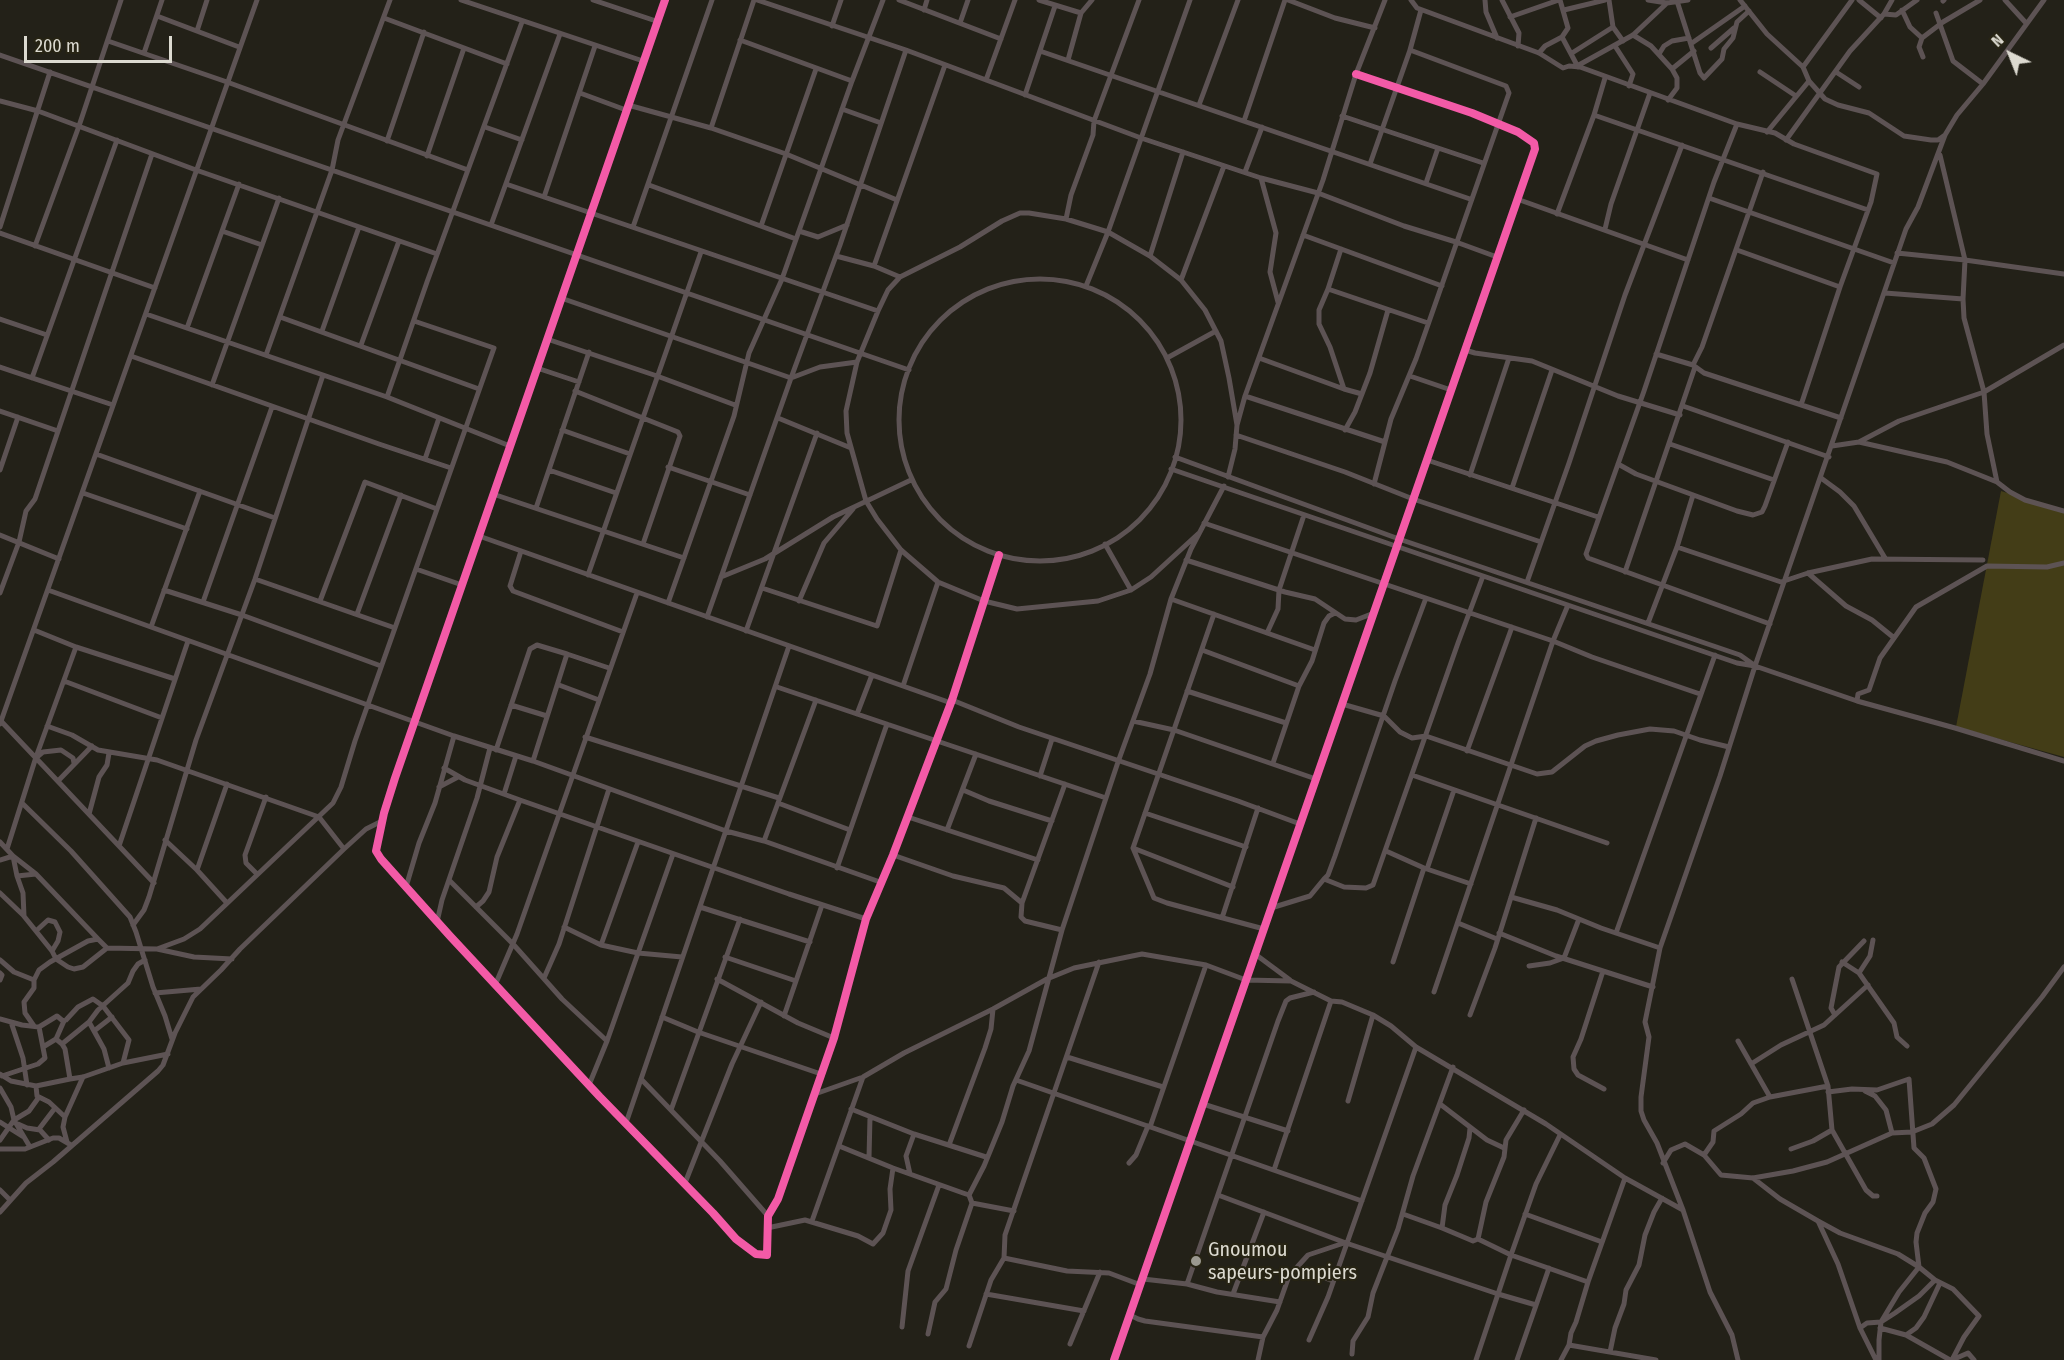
<!DOCTYPE html>
<style>
body{margin:0}
#map{position:relative;width:2064px;height:1360px;overflow:hidden;background:#232118;font-family:"Fira Sans Condensed",sans-serif}
canvas{display:block}
.north{position:absolute;left:1980px;top:24px;width:60px;height:60px;-webkit-text-stroke:4px #272414;paint-order:stroke;rotate:317deg;font-size:16px;font-weight:700;line-height:24px;text-align:center;color:#dcdad0}
.north::after{content:'';display:block;margin:auto;width:21px;height:27px;background:#dcdad0;clip-path:polygon(50% 0,100% 100%,50% 72%,0 100%)}
.scale{position:absolute;left:24px;top:36px;width:148px;height:27px;box-sizing:border-box;border:3px solid #dcdad0;border-top:0;padding-left:8px;font-size:18px;line-height:21px;white-space:nowrap;color:#dcdad0;-webkit-text-stroke:4px #272414;paint-order:stroke}
</style>
<div id="map">
<canvas width="2064" height="1360"></canvas>
<div class="north">N</div>
<div class="scale">200 m</div>
</div>
<script>
const context = document.querySelector('canvas').getContext('2d');
context.lineJoin = 'round';
function fillPath(path, color) {
  context.fillStyle = color;
  context.fill(path, 'evenodd');
}
function toPath(rows) {
  const path = new Path2D();
  for (const r of rows) {
    if (r.length === 3) {
      path.moveTo(r[0] + r[2], r[1]);
      path.arc(r[0], r[1], r[2], 0, 2 * Math.PI);
      continue;
    }
    path.moveTo(r[0], r[1]);
    for (let i = 2; i < r.length; i += 2) path.lineTo(r[i], r[i + 1]);
  }
  return path;
}
function stroke(path, color, width, dash) {
  context.strokeStyle = color;
  context.lineWidth = width;
  context.lineCap = dash ? 'butt' : 'round';
  context.setLineDash(dash || []);
  context.stroke(path);
}
function drawText(font, color, halo, rows, align = 'center') {
  context.font = font + ' "Fira Sans Condensed",sans-serif';
  context.lineWidth = 4.5;
  context.setLineDash([]);
  context.textBaseline = 'middle';
  context.strokeStyle = halo;
  context.fillStyle = color;
  for (const [text, x, y, turn = 0] of rows) {
    context.save();
    context.translate(x, y);
    context.rotate((+turn || 0) * Math.PI / 180);
    context.textAlign = isNaN(turn) ? turn : align;
    if (halo) context.strokeText(text, 0, 0);
    context.fillText(text, 0, 0);
    context.restore();
  }
}
const green = toPath([
 [2001,491,2064,510,2064,757,1956,727]
]);
const minor = toPath([
 [461,0,643,61],
 [593,0,656,21],
 [665,0,395,778,384,813,376,851,381,859,450,936,600,1097,713,1213,736,1239,756,1254,767,1255,768,1216,778,1199,834,1038,866,919,893,855,952,700,999,555],
 [757,0,906,50,1141,138,1261,178,1318,193,1404,226,1456,242,1497,257],
 [899,0,1001,39],
 [1039,0,1081,13],
 [1288,0,1335,18,1375,28],
 [1411,0,1417,8,1539,53,1563,68,1569,66,1580,67,1737,124,1775,133,1794,144,1877,174,1871,202,1840,287,1801,405],
 [1485,0,1486,12,1497,38],
 [1502,0,1519,33,1518,46],
 [1648,0,1667,3,1688,0],
 [1740,0,1767,34,1803,67,1809,81,1825,99,1838,105,1869,113,1904,136,1931,140,1938,140,1945,135],
 [1859,0,1881,18],
 [2005,0,2026,23],
 [1677,1,1700,73,1704,78,1722,59,1724,49,1733,38,1737,22,1749,11],
 [1943,1,1944,0],
 [924,10,927,0],
 [1564,10,1605,0],
 [1902,10,1910,27,1922,38],
 [1936,13,1953,61,1983,84],
 [1884,14,1896,15,1917,0],
 [157,16,239,47],
 [1510,17,1559,0],
 [384,18,507,64],
 [960,23,968,0],
 [832,26,841,0],
 [1613,27,1623,41],
 [197,31,207,0],
 [1633,35,1651,46,1672,69,1677,78,1677,88,1668,100],
 [1562,37,1578,67],
 [740,40,852,81],
 [108,41,227,82,468,170],
 [1692,43,1745,6],
 [1615,46,1633,74,1629,86],
 [1711,48,1734,28],
 [1040,51,1470,199],
 [144,53,162,0],
 [1539,53,1545,46,1562,37,1568,28,1560,0],
 [1572,53,1613,27,1609,0],
 [1659,54,1664,46,1672,41,1689,38],
 [0,55,909,370],
 [1923,57,1919,47,1922,38,1943,22,1980,0],
 [1068,60,1081,13,1092,0],
 [1577,66,1633,35,1667,3],
 [1803,67,1852,0],
 [1672,69,1694,51],
 [1760,72,1796,96],
 [1836,72,1859,87],
 [1605,78,1594,115,1868,210],
 [986,80,1015,0],
 [580,93,626,110],
 [1025,95,1055,6],
 [0,101,38,111,196,170,437,254],
 [628,105,711,128,786,154,897,200],
 [1199,105,1238,0],
 [842,109,881,123],
 [1342,116,1483,163],
 [1244,121,1285,0],
 [1737,124,1714,182,1644,391,1586,554,1588,558,1770,624],
 [485,127,522,140],
 [711,128,754,0],
 [1767,132,1809,81],
 [1786,140,1850,51,1884,14,1892,0],
 [387,141,424,32],
 [1940,155,1965,260,1963,299,1964,318,1984,392,1987,434,1997,482],
 [427,156,464,48],
 [1370,164,1410,50,1421,10],
 [1245,172,1262,127],
 [1261,178,1276,233,1270,272,1278,302],
 [1426,183,1438,148],
 [506,184,878,311],
 [649,185,796,239],
 [544,197,595,46],
 [1709,198,1894,263],
 [1517,199,1688,260],
 [1557,214,1594,115],
 [1066,219,1071,195,1093,135,1094,121,1139,0],
 [491,225,560,34],
 [761,226,816,69],
 [0,227,50,72],
 [633,227,712,0],
 [1605,229,1611,204,1650,93],
 [222,231,262,245],
 [799,231,818,237,847,225],
 [0,233,155,288],
 [1303,235,1442,286],
 [35,246,79,126,121,0],
 [1341,249,1328,289,1428,323],
 [1737,250,1840,287],
 [1897,253,1965,260,2064,274],
 [836,256,874,266,900,277],
 [1150,256,1183,152],
 [874,266,945,65],
 [1040,420,141],
 [1181,280,1224,166],
 [1086,286,1108,232,1190,0],
 [1328,289,1319,310,1319,324,1330,347,1344,389,1362,394],
 [1885,293,1963,299],
 [561,298,791,378,820,367,857,362],
 [146,314,387,397,510,446],
 [280,317,479,389],
 [0,319,47,335],
 [187,328,239,184],
 [322,331,359,227],
 [547,339,657,376,735,405],
 [361,345,399,241],
 [1465,350,1475,353,1532,361,1618,396,1680,415],
 [1656,354,1693,365,1704,373,1841,418],
 [266,355,332,170,338,140,390,0],
 [131,356,379,444,451,468],
 [1167,358,1216,331],
 [1259,358,1344,389],
 [1693,365,1702,347,1763,172],
 [0,367,113,405],
 [537,368,579,382],
 [1410,376,1451,390],
 [32,378,117,140],
 [212,385,279,198],
 [575,391,678,432,680,436,643,544],
 [1245,396,1385,442],
 [387,397,427,282,522,22],
 [1683,406,1829,457],
 [0,411,58,431],
 [778,418,851,448],
 [562,430,630,454],
 [1345,430,1355,412,1370,373,1388,310],
 [1236,435,1345,472,1413,499,1541,542],
 [1859,442,1947,462,1997,482,2010,492,2025,500,2064,511],
 [1670,444,1774,480],
 [1832,446,1859,442,1899,421,1984,392,2064,345],
 [96,454,275,518],
 [1175,457,1399,539,1740,655,1754,665],
 [425,459,439,418],
 [1427,460,1598,517],
 [1618,464,1636,474,1737,511,1753,515,1762,512,1765,506,1788,442],
 [668,467,750,495],
 [1171,469,1737,663,1755,666,1857,701,1955,728,2064,761],
 [0,470,18,417],
 [549,470,616,493],
 [1470,475,1509,358],
 [1228,477,1235,449,1237,425,1245,396,1323,180,1356,74,1385,0],
 [1821,478,1840,492,1854,506,1885,558],
 [1374,484,1391,419,1416,359,1509,93,1506,86,1410,50],
 [1512,488,1552,370],
 [83,493,187,529],
 [493,494,684,558],
 [536,508,589,352],
 [1204,523,1553,641,1592,657,1700,694],
 [1199,533,1151,577,1131,590,1098,601,1017,609,984,601,938,582,901,550,877,519,866,501,847,433,846,411,857,362,878,311,888,290,900,277,960,247,1002,221,1020,213,1029,213,1066,219,1108,232,1150,256,1181,280,1205,310,1221,341,1229,378,1237,425],
 [0,535,59,559],
 [479,536,951,703],
 [1105,544,1131,590],
 [1677,547,1781,582,1808,573,1872,559,1983,560],
 [521,551,510,586,513,591,623,632],
 [1186,560,1285,592,1315,599,1345,619,1356,620,1374,613],
 [416,569,462,585],
 [1625,572,1695,367],
 [1808,573,1846,606,1872,620,1893,637],
 [588,575,701,252],
 [721,577,765,559,833,517,911,480],
 [255,579,395,628],
 [1527,582,1569,463,1625,295,1682,145],
 [762,588,877,626,901,550],
 [48,590,454,736,533,761,726,831,764,841,880,882],
 [164,590,242,615,381,666],
 [0,593,19,542,26,511,35,499,152,154],
 [1171,599,1315,650],
 [320,601,365,482,437,509],
 [799,601,824,543,853,509],
 [203,602,272,407],
 [668,603,734,416,749,353,782,279,852,81,883,0],
 [357,614,401,495],
 [1214,614,1133,848,1154,898,1167,903,1264,929],
 [707,617,791,378,840,245,906,50],
 [1648,623,1677,547,1693,495],
 [151,627,200,491],
 [34,630,76,647,175,679],
 [746,631,817,433],
 [1267,633,1278,609,1279,590,1304,515],
 [1202,650,1299,686],
 [64,681,162,718],
 [559,685,599,700],
 [903,686,938,582],
 [777,687,1106,798],
 [1187,691,1286,723],
 [952,700,1019,727,1238,801,1300,824],
 [1857,701,1858,694,1869,690,1880,658,1916,607,1987,566,2047,567,2064,563],
 [1342,704,1384,716,1400,732,1412,738,1426,736,1537,774,1552,772,1585,746,1596,741,1618,735,1650,729,1674,731,1700,740,1729,747],
 [511,705,547,716],
 [857,714,872,675],
 [0,720,154,883],
 [1133,721,1174,730,1316,779],
 [0,724,257,0],
 [47,726,72,735,98,750,157,760,319,817,344,849],
 [585,737,779,798],
 [496,750,530,649,537,645,567,654],
 [1467,751,1512,627],
 [37,757,43,752,61,750,73,758,74,763],
 [533,761,567,654,609,668],
 [1273,763,1299,686,1312,661,1324,623,1329,616,1335,613],
 [444,768,465,780,520,800,789,894,866,919],
 [1412,775,1607,843],
 [1040,776,1052,739],
 [58,781,92,746],
 [439,787,458,777],
 [963,790,989,801,1052,821],
 [504,794,516,756],
 [22,803,71,851,130,917,136,932,153,987,165,1016,172,1039],
 [778,803,850,830],
 [1145,813,1246,847],
 [89,814,99,777,107,765,109,753],
 [908,817,1038,860],
 [947,830,976,754],
 [165,840,197,870,227,903],
 [764,841,816,700],
 [0,842,13,856,36,874],
 [119,846,188,641],
 [1133,848,1233,887],
 [7,849,36,757,76,647],
 [1386,851,1424,868,1471,884],
 [893,855,953,876,1004,888,1022,903,1021,917,1025,921,1062,930],
 [13,856,17,876,36,874,98,939],
 [0,860,13,856],
 [837,868,887,724],
 [1427,869,1454,790],
 [197,870,227,784],
 [257,874,246,863,245,855,266,797],
 [17,876,23,893,24,916],
 [1324,879,1328,875,1335,856,1395,681,1426,598],
 [449,880,513,944,562,999,607,1041],
 [406,887,419,843,435,803,454,736],
 [0,893,23,915,52,951,56,959,68,967,74,969,83,967,107,948,157,949,194,957,232,959],
 [1511,897,1557,910,1601,928,1660,948],
 [1022,903,1065,784],
 [476,907,483,901,489,892,497,857,520,800],
 [700,907,810,942],
 [1271,908,1310,896,1324,879,1344,887,1366,888,1373,885,1458,643,1483,576],
 [1222,918,1258,808],
 [437,922,442,900,477,798,490,748],
 [1458,923,1497,939],
 [133,925,144,910,149,897,196,740,255,579,323,375],
 [564,927,601,945,638,953,682,957],
 [36,931,48,920,55,922,60,932,58,941,52,951],
 [1499,933,1556,956,1653,987],
 [1616,933,1715,655],
 [601,945,638,842],
 [157,949,184,939,200,929,333,803,341,787,355,741,494,348,414,321],
 [1255,954,1290,980],
 [725,957,796,981],
 [0,960,14,972,34,980],
 [1393,962,1424,868],
 [1842,962,1859,973,1894,1023,1897,1037,1907,1046],
 [1529,966,1550,963,1564,958,1579,919],
 [1603,971,1581,1039,1573,1057,1574,1069,1578,1075,1604,1089],
 [0,973,2,975,0,980],
 [1859,973,1870,956,1873,940],
 [544,978,559,944,609,789],
 [717,979,798,1023,834,1038],
 [1792,979,1828,1086],
 [496,983,517,934,637,593],
 [1434,992,1553,641,1568,605],
 [155,993,201,989],
 [1470,1015,1495,948,1536,818],
 [1835,1015,1831,1008,1839,967,1864,941],
 [784,1016,822,905],
 [662,1017,698,1032,821,1074],
 [0,1019,22,1025,39,1027,45,1058,38,1064,2,1076],
 [11,1022,23,1058,27,1085],
 [89,1022,104,1049,109,1068],
 [34,1026,25,1013,24,1002,34,988,34,980,39,970,50,962,88,941,98,939,107,948],
 [39,1027,57,1016,63,1021,66,1020,78,1007,93,999,103,1006,129,1040,123,1063,83,1077,70,1079,65,1049,62,1044,56,1039],
 [94,1031,112,1017],
 [1738,1041,1770,1097],
 [62,1044,89,1022,98,1010,128,983,133,971,138,964,145,960],
 [43,1047,56,1039,64,1021],
 [1067,1057,1163,1087],
 [123,1063,168,1054],
 [1751,1064,1781,1045,1824,1025,1868,985],
 [0,1074,11,1081,36,1086,70,1079],
 [641,1079,720,1161,768,1216],
 [1016,1080,1362,1201],
 [589,1085,607,1041,673,854],
 [36,1086,37,1096,49,1102,65,1117],
 [0,1088,11,1107,14,1120,30,1147],
 [1865,1091,1875,1096,1886,1110,1892,1133],
 [1828,1092,1852,1089,1877,1090,1909,1079,1914,1148,1924,1158,1936,1189,1933,1202,1925,1213,1917,1233,1916,1242,1919,1267,1899,1292,1881,1322,1879,1340,1879,1360],
 [815,1094,863,1077,904,1053,993,1009,1047,979,1074,968,1142,954,1206,965,1246,980,1291,981,1331,1001,1342,1002,1373,1015,1391,1026,1416,1047,1546,1124,1625,1178,1683,1210],
 [1348,1101,1373,1015],
 [1203,1104,1288,1131],
 [1440,1104,1487,1140,1504,1148],
 [851,1109,914,1134,986,1157],
 [671,1110,740,919],
 [0,1122,22,1136],
 [626,1123,789,646],
 [18,1124,27,1128,40,1130,49,1140],
 [1150,1127,1206,965],
 [1470,1128,1469,1138,1457,1175,1445,1205,1442,1228,1473,1241,1478,1239,1511,1255,1536,1184,1560,1135],
 [39,1129,55,1108],
 [0,1140,14,1120,29,1111,39,1097],
 [67,1142,63,1127,65,1117,83,1077],
 [949,1145,985,1048,991,1029,993,1009],
 [839,1146,893,1168,963,1193,969,1195,972,1203,1014,1211],
 [0,1149,25,1149,53,1138,59,1138,71,1145],
 [1791,1149,1813,1141,1832,1130],
 [1704,1155,1713,1142,1714,1131,1741,1114,1753,1103,1770,1097,1828,1086,1832,1130,1866,1190,1873,1196,1877,1196],
 [869,1158,870,1117],
 [1129,1163,1136,1155,1148,1126],
 [1663,1163,1671,1150,1685,1144,1704,1155,1721,1175,1753,1178,1793,1171,1827,1162,1892,1133,1912,1132,1932,1124,1954,1105,2042,997,2064,967],
 [1274,1170,1331,1001],
 [910,1174,906,1156,914,1134],
 [1753,1178,1780,1199,1818,1221,1840,1233,1898,1254,1919,1267,1935,1280,1953,1289,1979,1316,1964,1337,1952,1360],
 [685,1183,732,1064,761,1002],
 [0,1190,9,1199],
 [969,1195,984,1166,1002,1122,1013,1086,1029,1051,1062,930,1118,762,1150,674,1171,599,1191,549,1224,486],
 [1218,1195,1346,1243,1498,1294,1511,1255,1588,1282,1625,1178],
 [0,1212,26,1183,53,1162,158,1071,163,1065,175,1033,193,997,221,970,240,949,344,849,366,829,382,821],
 [1403,1214,1442,1228],
 [1525,1214,1602,1242],
 [812,1221,863,1077],
 [1818,1221,1838,1264,1860,1328,1876,1360],
 [767,1228,805,1220,858,1236,873,1244,883,1233,891,1210,890,1189,893,1168],
 [1478,1239,1486,1202,1504,1157,1506,1140,1524,1110],
 [1004,1258,1067,1271,1109,1273,1141,1285],
 [1297,1267,1333,1281],
 [1143,1279,1187,1284,1217,1292,1280,1302],
 [1187,1284,1278,1021,1286,1001,1290,998,1314,992],
 [986,1294,1084,1311],
 [1233,1294,1264,1212],
 [1130,1315,1138,1319,1145,1321,1263,1337],
 [902,1327,908,1271,939,1185],
 [1860,1328,1867,1323,1881,1322,1895,1313,1919,1296,1935,1280],
 [1880,1328,1906,1335,1916,1328,1924,1317,1940,1283],
 [928,1334,935,1302,946,1289,956,1250,972,1203],
 [1906,1335,1950,1360],
 [1309,1340,1328,1297,1416,1047],
 [1070,1344,1100,1272],
 [1569,1345,1656,1360],
 [969,1346,991,1280,1004,1258,1005,1235,1099,962],
 [1610,1352,1615,1328,1624,1304,1626,1290,1639,1265,1645,1235,1654,1212,1662,1198],
 [1352,1354,1353,1341,1368,1317,1373,1293,1398,1229,1413,1176,1453,1067],
 [1114,1360,1535,149,1534,143,1518,132,1472,113,1356,74],
 [1258,1360,1263,1337,1277,1310,1289,1276,1308,1255,1344,1243],
 [1476,1360,1498,1294,1536,1305],
 [1517,1360,1549,1268],
 [1561,1360,1569,1345,1571,1333,1576,1322,1588,1282],
 [1738,1360,1732,1335,1710,1292,1683,1210,1657,1143,1644,1120,1641,1111,1641,1097,1649,1037,1645,1022,1660,948,1720,776,1755,666,1906,229,1918,207,1945,135,1957,115,1983,84,2044,0],
 [1952,1360,1968,1353,1974,1360]
]);
const cycleway = toPath([
 [665,0,395,778,384,813,376,851,381,859,450,936,600,1097,713,1213,736,1239,756,1254,767,1255,768,1216,778,1199,834,1038,866,919,893,855,952,700,999,555],
 [1114,1360,1535,149,1534,143,1518,132,1472,113,1356,74]
]);
const markers = [
 [1196,1261,6,"#9b9990"]
];
const poiNames = [
 ["Gnoumou",1208,1250],
 ["sapeurs-pompiers",1208,1273]
];
fillPath(green, '#433d17');
stroke(minor, '#5d5354', 5);
stroke(cycleway, '#f35aa7', 8);
for (const [x, y, r, color] of markers) {
  const dot = new Path2D();
  dot.arc(x, y, r, 0, 2 * Math.PI);
  context.fillStyle = color;
  context.fill(dot);
  stroke(dot, '#272414', 2);
}
drawText('20px', '#dcdad0', '#272414', poiNames, 'left');
</script>
